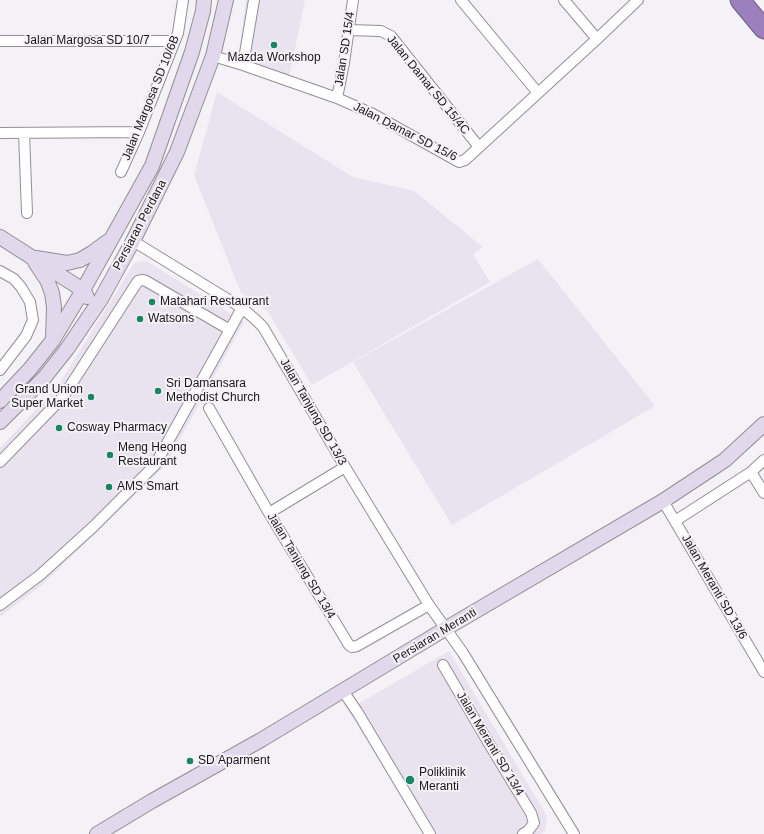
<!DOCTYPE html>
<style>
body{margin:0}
canvas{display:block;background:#f4f1f7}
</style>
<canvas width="764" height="834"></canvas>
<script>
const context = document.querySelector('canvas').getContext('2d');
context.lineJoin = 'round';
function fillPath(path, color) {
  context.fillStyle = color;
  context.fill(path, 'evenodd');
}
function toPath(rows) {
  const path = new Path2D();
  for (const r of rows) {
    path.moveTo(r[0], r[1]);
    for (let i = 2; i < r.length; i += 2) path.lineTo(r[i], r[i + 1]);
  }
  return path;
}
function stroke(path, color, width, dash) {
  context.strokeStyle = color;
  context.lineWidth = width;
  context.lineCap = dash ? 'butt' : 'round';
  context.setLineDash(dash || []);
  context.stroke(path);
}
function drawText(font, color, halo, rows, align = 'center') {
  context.font = font + ' Arial,sans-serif';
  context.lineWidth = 4;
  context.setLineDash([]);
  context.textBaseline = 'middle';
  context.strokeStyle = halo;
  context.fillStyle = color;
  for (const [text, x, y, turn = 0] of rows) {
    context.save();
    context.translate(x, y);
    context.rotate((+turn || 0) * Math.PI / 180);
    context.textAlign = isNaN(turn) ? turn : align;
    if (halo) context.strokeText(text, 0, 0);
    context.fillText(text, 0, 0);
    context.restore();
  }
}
const built = toPath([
 [246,0,305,0,287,87,237,68],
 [217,92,353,177,414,191,483,247,473,254,490,282,312,385,267,311,241,293,194,175],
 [538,259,655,406,452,525,353,362],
 [147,261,244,322,165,466,43,584,0,617,0,448,57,387,135,262],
 [449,651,547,816,545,831,540,834,424,834,348,710]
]);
const street = toPath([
 [461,0,538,93],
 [564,0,597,39],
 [349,30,381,31,391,36,479,147],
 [0,41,174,41],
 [213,56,243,65,337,98,373,114,459,162,465,160,597,39,638,0],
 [243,65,254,0],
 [337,98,344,63,353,0],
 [0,133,139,132],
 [24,133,27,213],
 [121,172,139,132,178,33,183,0],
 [133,241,242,308,256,320,263,327,345,467,429,605,463,653,574,834],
 [0,271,14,279,21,287,30,302,33,320,26,336,0,370],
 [209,408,269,513,349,645,352,647,357,646,429,605],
 [0,462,63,397,138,281,143,280,146,281,230,330],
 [751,472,764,493],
 [663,501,764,672],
 [269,513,345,467],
 [675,521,751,472,764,460],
 [0,605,40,575,93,527,155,465,242,308],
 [443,665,488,742,531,813,534,823,528,831,523,834],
 [343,691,358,713,430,834]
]);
const secondary = toPath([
 [0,237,83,290,87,297],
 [36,258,67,263,80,260,92,253,107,242],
 [35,262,47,280,52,293,54,307,53,340],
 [0,401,30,369,53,340,83,290,152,166,192,52,203,11,204,0],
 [0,422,44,378,67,349,101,299,133,241,177,152,213,56,226,0],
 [97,834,152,801,261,740,445,629,663,501,725,460,764,424]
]);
const highway = toPath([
 [740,0,764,29]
]);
const markers = [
 [274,45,4,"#198561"],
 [152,302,4,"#198561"],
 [140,319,4,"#198561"],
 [158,391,4,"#198561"],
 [91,397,4,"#198561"],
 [59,428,4,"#198561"],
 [110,455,4,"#198561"],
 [109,487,4,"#198561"],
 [190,761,4,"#198561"],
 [410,780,5,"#198561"]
];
const streetNames = [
 ["Jalan Margosa SD 10/7",87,41],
 ["Jalan SD 15/4",345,49,-81],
 ["Jalan Damar SD 15/4C",428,85,51],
 ["Jalan Margosa SD 10/6B",151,98,-68],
 ["Jalan Damar SD 15/6",405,132,27],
 ["Persiaran Perdana",140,225,-62],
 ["Jalan Tanjung SD 13/3",313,412,60],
 ["Jalan Tanjung SD 13/4",301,566,59],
 ["Jalan Meranti SD 13/6",714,587,60],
 ["Persiaran Meranti",435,636,-31],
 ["Jalan Meranti SD 13/4",490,744,59]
];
const poiNames = [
 ["Mazda Workshop",274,58,"center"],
 ["Matahari Restaurant",160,302],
 ["Watsons",148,319],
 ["Sri Damansara",166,384],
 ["Methodist Church",166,398],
 ["Grand Union",83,390,"right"],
 ["Super Market",83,404,"right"],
 ["Cosway Pharmacy",67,428],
 ["Meng Heong",118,448],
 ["Restaurant",118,462],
 ["AMS Smart",117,487],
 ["SD Aparment",198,761],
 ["Poliklinik",419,773],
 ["Meranti",419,787]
];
fillPath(built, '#e9e3f0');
stroke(street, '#928f95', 12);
stroke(secondary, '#928f95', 16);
stroke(highway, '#6e5b84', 21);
stroke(street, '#fff', 10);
stroke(secondary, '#e1d9eb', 14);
stroke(highway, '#9c7fbd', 19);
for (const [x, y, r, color] of markers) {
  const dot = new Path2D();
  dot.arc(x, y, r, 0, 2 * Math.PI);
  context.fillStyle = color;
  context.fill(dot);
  stroke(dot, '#f4f1f7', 1.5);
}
drawText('12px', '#181719', '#f4f1f7', streetNames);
drawText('12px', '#181719', '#f4f1f7', poiNames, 'left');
</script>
